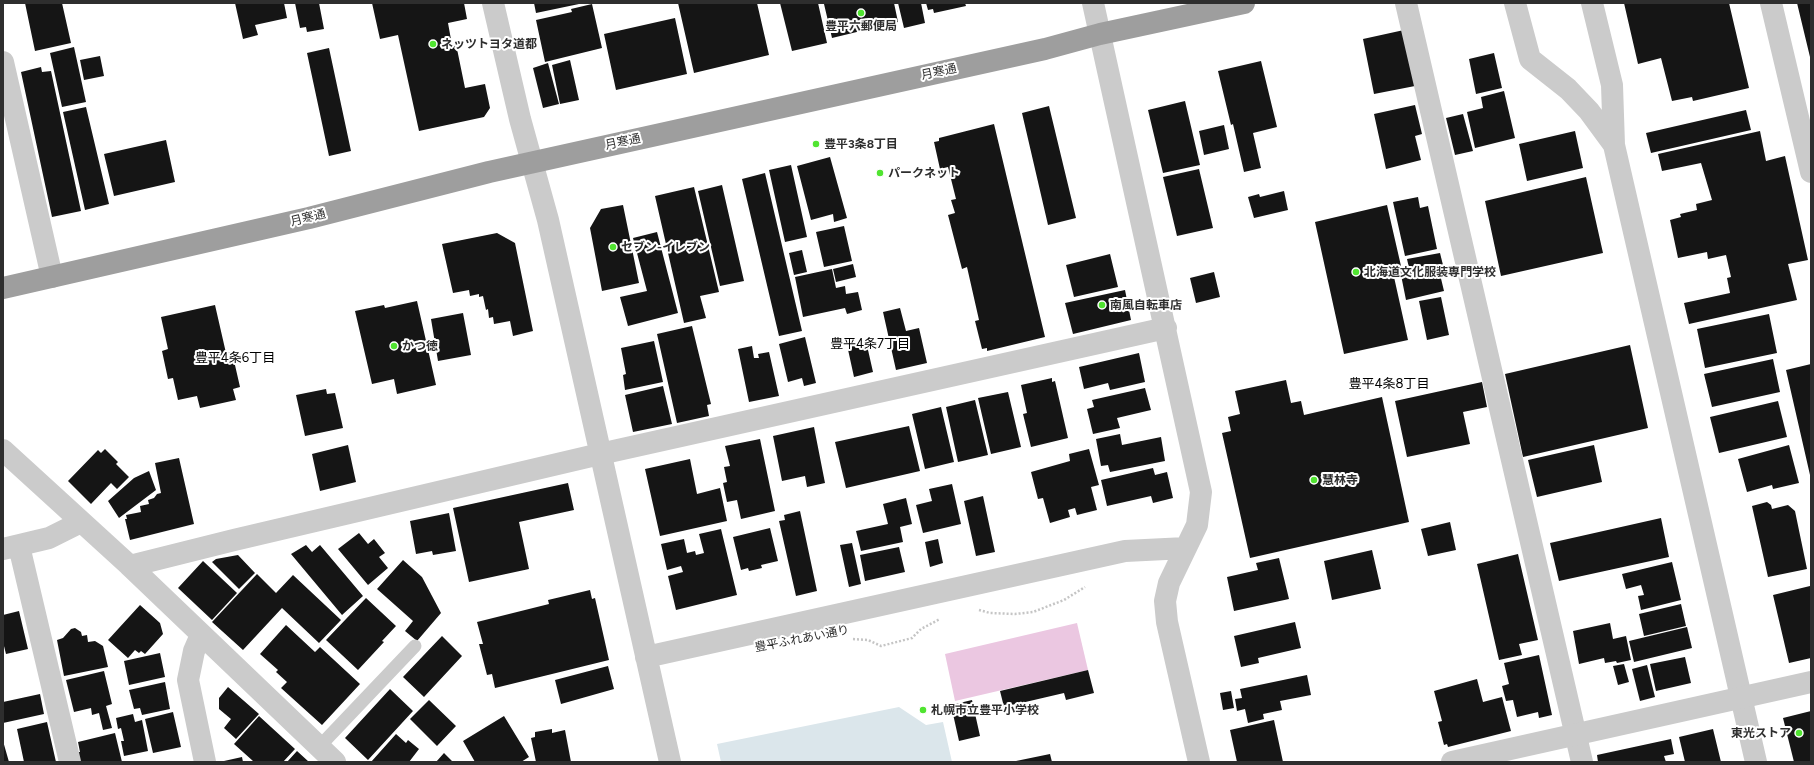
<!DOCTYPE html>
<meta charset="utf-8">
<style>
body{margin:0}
#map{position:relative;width:1814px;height:765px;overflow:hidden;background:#fff;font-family:Figtree,sans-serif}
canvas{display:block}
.frame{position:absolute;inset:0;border:4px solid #2e2e2e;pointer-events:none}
</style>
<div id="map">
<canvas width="1814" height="765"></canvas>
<div class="frame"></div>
</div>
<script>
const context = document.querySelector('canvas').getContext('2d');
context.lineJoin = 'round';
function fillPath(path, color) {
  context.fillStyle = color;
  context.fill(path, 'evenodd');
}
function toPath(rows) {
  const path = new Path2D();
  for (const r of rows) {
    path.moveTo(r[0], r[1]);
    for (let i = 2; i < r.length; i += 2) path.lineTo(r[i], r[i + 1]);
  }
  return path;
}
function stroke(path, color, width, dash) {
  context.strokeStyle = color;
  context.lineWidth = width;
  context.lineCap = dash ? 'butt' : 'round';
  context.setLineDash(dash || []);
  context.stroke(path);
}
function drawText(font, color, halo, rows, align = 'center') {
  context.font = font + ' Figtree,"Noto Sans JP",sans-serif';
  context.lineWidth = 4;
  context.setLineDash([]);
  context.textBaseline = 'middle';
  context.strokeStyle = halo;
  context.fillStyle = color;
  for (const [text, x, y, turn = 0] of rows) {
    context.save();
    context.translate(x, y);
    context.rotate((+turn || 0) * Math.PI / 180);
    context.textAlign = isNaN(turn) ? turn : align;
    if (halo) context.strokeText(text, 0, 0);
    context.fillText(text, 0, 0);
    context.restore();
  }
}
const green = toPath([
 [899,707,926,725,943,722,952,762,721,762,717,744]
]);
const water = toPath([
 [1077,623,1088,670,955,701,945,654]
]);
const building = toPath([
 [25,3,62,3,71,43,35,51],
 [235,3,284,3,287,18,255,25,258,35,243,39],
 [295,3,319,3,324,29,307,32,306,27,300,28],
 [372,3,464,3,467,19,448,23,452,45,456,44,465,88,485,84,490,108,484,117,419,131,398,35,380,39],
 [534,3,579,3,579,4,536,13],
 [678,3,757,3,769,55,694,73],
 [780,3,818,3,827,43,792,51],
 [829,3,894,3,898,22,832,38,824,4],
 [898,3,921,3,925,23,904,28],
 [926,3,965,3,966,6,934,13,933,9,928,10],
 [1624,3,1729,3,1749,88,1693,101,1692,97,1672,101,1661,58,1638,64],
 [1797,3,1811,3,1811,57,1810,57],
 [592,4,602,48,545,62,536,20,572,12,571,9],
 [675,18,687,74,616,90,604,34],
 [1404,30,1415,86,1374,94,1363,39],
 [74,47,86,102,62,107,50,53],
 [329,48,351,151,329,156,307,53],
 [1494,53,1502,88,1476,94,1469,59],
 [100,56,104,76,84,80,80,60],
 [570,60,579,100,560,104,552,65],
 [1261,61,1277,127,1253,133,1261,168,1244,172,1233,124,1231,125,1218,71],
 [548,63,559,104,543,108,533,68],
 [41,67,42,72,51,71,81,211,52,217,21,72],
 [1504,91,1515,138,1475,148,1467,112,1483,108,1481,97],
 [1185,101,1200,165,1163,173,1148,110],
 [1415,105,1422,134,1415,136,1421,160,1386,169,1374,114],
 [1049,106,1076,218,1048,225,1022,113],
 [86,107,109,204,85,210,63,112],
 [1746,110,1751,130,1651,153,1646,133],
 [1463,114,1473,151,1455,155,1446,118],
 [994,124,1045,337,987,351,987,348,982,349,975,321,979,320,967,267,962,269,948,215,955,213,951,200,956,199,948,167,940,169,934,142,939,141,939,138],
 [1224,125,1229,149,1204,155,1199,131],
 [1575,131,1583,168,1527,181,1519,144],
 [1760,131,1766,161,1785,156,1808,260,1788,264,1797,300,1689,324,1684,303,1730,293,1727,278,1731,277,1726,255,1708,259,1707,252,1678,258,1670,220,1681,217,1680,214,1697,210,1696,204,1712,200,1701,163,1662,171,1658,154],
 [166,140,175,182,114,196,104,154],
 [830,157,847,218,834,222,833,214,811,220,797,166],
 [791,165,807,237,785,242,769,170],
 [1199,169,1213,228,1177,236,1163,177],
 [765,173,802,331,779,336,742,179],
 [1586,177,1603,253,1501,276,1485,201],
 [722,185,744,281,720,286,698,191],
 [694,187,719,292,700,296,706,318,684,323,655,196],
 [1284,191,1288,210,1254,218,1248,197,1259,194,1260,197],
 [1418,197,1420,208,1428,206,1437,249,1405,256,1393,202],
 [623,205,639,283,602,291,590,228,601,209],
 [1387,205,1401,266,1392,268,1408,340,1344,354,1315,222],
 [844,226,852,261,824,267,816,232],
 [657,232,678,313,628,326,620,297,647,291,633,238],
 [497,233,515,243,533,331,513,336,510,321,494,324,493,317,489,318,488,309,486,310,483,296,479,297,479,294,470,296,469,290,453,293,442,244],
 [802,250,807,272,794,275,789,253],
 [1440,253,1443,265,1438,266,1444,291,1406,300,1400,270,1409,268,1407,259],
 [1110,254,1118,287,1074,297,1066,265],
 [853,264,856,277,836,282,833,269],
 [832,269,836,288,845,286,846,294,858,292,862,310,847,314,845,308,803,317,795,277],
 [1214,272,1220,297,1196,303,1190,278],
 [1125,290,1131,320,1073,334,1065,303],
 [1441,297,1449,335,1427,340,1419,301],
 [417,301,436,385,397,394,394,379,372,384,355,311,384,305,385,308],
 [215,305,226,353,232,352,240,387,233,389,236,400,200,408,197,396,178,400,173,378,168,379,162,351,168,349,161,317],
 [900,308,906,331,919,328,927,363,896,370,883,312],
 [463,313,471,355,438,361,431,319],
 [1769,314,1777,353,1705,368,1697,329],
 [692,326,711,404,707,405,709,416,677,423,657,334],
 [805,337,816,383,804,386,802,378,788,382,779,344],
 [654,341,663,382,625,390,623,375,626,374,621,348],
 [866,341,873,372,854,377,847,345],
 [1630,345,1648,428,1523,457,1505,374],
 [752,346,754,358,759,358,758,354,769,352,779,396,749,402,738,349],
 [1139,353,1145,382,1110,390,1108,383,1084,389,1079,367],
 [1773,359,1780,392,1712,407,1704,374],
 [1811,364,1811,475,1810,475,1786,370],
 [1052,378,1052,382,1055,381,1068,438,1031,447,1023,414,1027,413,1021,385],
 [1286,380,1291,403,1301,401,1304,415,1382,397,1409,522,1250,558,1222,433,1231,431,1228,417,1240,414,1235,391],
 [1482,382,1487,407,1463,412,1470,444,1407,457,1395,401],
 [663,386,672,424,633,432,625,395],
 [1145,388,1151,410,1117,418,1120,428,1093,434,1087,409,1094,407,1092,400],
 [326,389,327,394,335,393,343,428,305,436,296,395],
 [1008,392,1021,447,991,454,978,398],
 [975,400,988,455,958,462,946,407],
 [1778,401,1787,437,1719,453,1710,417],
 [941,407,954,462,925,469,912,414],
 [909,426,920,471,846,488,835,442],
 [814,427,825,483,807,487,805,476,782,481,773,436],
 [1120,434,1122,445,1161,437,1165,461,1110,472,1108,465,1101,466,1096,439],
 [760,439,775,511,741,519,737,500,727,502,723,483,727,482,724,467,730,466,725,446],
 [348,445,356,482,320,491,312,454],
 [1594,445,1602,482,1537,497,1528,460],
 [1789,445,1799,483,1773,489,1772,485,1747,492,1738,459],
 [105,449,118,462,116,464,129,477,117,489,111,483,91,504,68,481,98,450,101,453],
 [1089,449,1099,485,1091,487,1097,510,1077,515,1075,508,1068,510,1070,517,1050,523,1043,498,1038,499,1031,472,1070,461,1069,454],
 [179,458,194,524,130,540,125,519,127,519,126,515,141,512,140,506,149,504,148,500,154,498,157,494,161,493,155,463],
 [690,459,697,494,720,488,727,521,660,536,645,469],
 [1153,468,1155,475,1167,472,1173,498,1153,503,1151,496,1107,506,1101,480],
 [149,471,156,490,119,518,108,501,134,478],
 [568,483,574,510,519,522,529,569,469,582,453,508],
 [952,484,961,524,923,533,916,505,932,501,929,489],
 [983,496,995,552,976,556,964,501],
 [906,498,912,524,900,527,903,542,861,551,856,531,888,524,883,504],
 [1767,502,1771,505,1772,509,1788,505,1795,511,1807,569,1768,577,1752,506],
 [800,511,817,591,796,596,779,521,785,520,784,515],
 [449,513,456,551,433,555,432,551,416,554,410,521],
 [1661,518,1669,557,1559,581,1550,543],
 [1450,522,1456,550,1428,556,1421,529],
 [770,528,778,561,761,565,762,568,749,571,748,568,741,570,733,537],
 [721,529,737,595,676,610,668,576,683,572,681,566,667,570,661,544,684,539,687,553,695,551,696,555,704,553,699,534],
 [359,533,368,544,374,539,385,553,379,557,388,568,368,585,338,549],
 [938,539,943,563,930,567,925,542],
 [852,543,861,584,849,587,840,545],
 [306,545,312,552,320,545,363,596,342,615,291,554],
 [899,547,905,572,865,581,860,555],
 [1372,550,1381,589,1332,600,1324,561],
 [1518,554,1538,640,1519,644,1522,655,1499,660,1477,564],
 [238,555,255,573,239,589,212,562,216,559],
 [1279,558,1289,599,1234,611,1227,577,1258,570,1256,563],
 [403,560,422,577,441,613,417,641,405,631,413,621,377,589],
 [203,561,237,593,212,620,178,588],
 [1672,562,1681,600,1641,610,1638,596,1644,595,1641,585,1626,589,1622,574],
 [257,574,276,593,293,575,341,620,319,643,282,608,243,650,212,622],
 [1810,586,1811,592,1811,658,1789,663,1773,595],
 [590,590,592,599,595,598,609,660,495,688,492,674,487,675,479,644,483,644,477,622,549,604,548,600],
 [366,598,396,626,382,641,384,642,358,670,326,640],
 [1681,604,1686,626,1644,636,1639,614],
 [140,605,160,623,163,634,145,654,141,651,139,653,135,650,128,658,108,640],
 [19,611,28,649,6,654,3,642,3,615],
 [1295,622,1301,648,1258,658,1259,663,1241,667,1234,636],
 [1610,623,1613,639,1626,636,1631,660,1617,663,1616,661,1605,663,1604,658,1579,664,1573,631],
 [286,625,315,652,320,647,360,684,322,725,281,688,287,682,276,672,278,670,260,654],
 [1687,627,1692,648,1634,662,1629,641],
 [75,628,81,632,82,636,87,635,88,642,95,641,103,646,108,667,64,676,57,640,63,638,71,629],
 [442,636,462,656,424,697,403,677],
 [160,653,165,677,129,685,124,661],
 [1539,655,1552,715,1539,718,1538,712,1517,717,1513,700,1506,701,1502,686,1509,684,1504,663],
 [1685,657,1691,683,1656,691,1650,664],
 [1624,664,1629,682,1618,685,1613,666],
 [1647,665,1655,697,1640,701,1632,669],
 [608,666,614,689,561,704,555,680],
 [1088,670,1094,693,1066,700,1064,693,1004,707,1000,691],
 [104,671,112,704,106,706,112,728,103,730,99,713,92,715,91,708,74,712,66,680],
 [1307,675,1311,695,1280,701,1282,710,1263,714,1264,719,1248,723,1245,709,1237,711,1235,699,1242,698,1240,689],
 [1477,679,1483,702,1502,697,1511,731,1448,747,1447,744,1444,745,1438,722,1442,721,1434,691],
 [165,682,170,709,142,715,140,708,134,709,129,690],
 [228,687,259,714,236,739,224,728,231,719,219,709,219,698],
 [390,689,413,711,368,760,345,738],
 [1231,691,1234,708,1223,710,1220,693],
 [40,694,44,714,3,723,3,702],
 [429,700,456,726,437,746,410,719],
 [972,700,980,736,959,741,951,705],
 [1811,711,1811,762,1794,762,1783,718],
 [173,712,181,747,153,753,145,719],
 [133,714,135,722,142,720,148,751,124,756,121,741,124,741,121,728,118,729,116,718],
 [259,716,295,749,283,762,252,762,253,761,234,744],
 [504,716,529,757,521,762,475,762,463,741],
 [1274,720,1283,762,1237,762,1230,730],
 [47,722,56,762,24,762,17,729],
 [552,729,552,733,565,730,571,762,536,762,531,738,535,737,535,732],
 [1713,729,1721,762,1685,762,1679,737],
 [115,733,122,762,80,762,78,752,80,752,78,742],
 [396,734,406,743,408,740,419,749,409,762,371,762],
 [1671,739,1674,754,1664,756,1666,762,1598,762,1597,755],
 [3,741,9,762,3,762],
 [297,751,309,762,287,762],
 [444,753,453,762,436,762],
 [1050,754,1052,762,1016,762,1016,761],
 [242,757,243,762,224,762,224,761]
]);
const path = toPath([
 [979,610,990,613,1015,614,1033,612,1064,600,1085,587],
 [853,639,868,640,881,646,912,638,921,629,940,619]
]);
const service = toPath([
 [319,747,415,646]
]);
const minor = toPath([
 [493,3,520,119,548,220,670,762],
 [1093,3,1201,492,1197,525,1169,583,1165,601,1167,622,1199,762],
 [1406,3,1582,762],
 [1515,3,1530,59,1568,89,1589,111,1614,145],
 [1592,3,1612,85,1614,145,1756,762],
 [1771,3,1811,172],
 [3,62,52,277],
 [3,450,130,566,335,762],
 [19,546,70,762],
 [3,549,49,538,81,522],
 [130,566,234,540,600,454,1166,328],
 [201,635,194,651,188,680,205,762],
 [646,657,1125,551,1186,548]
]);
const tertiary = toPath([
 [1452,762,1811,682]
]);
const trunk = toPath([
 [3,288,309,218,489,172,1045,49,1100,34,1244,3]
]);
const markers = [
 [861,13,4,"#50e430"],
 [433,44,4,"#50e430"],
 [816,144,4,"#50e430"],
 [880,173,4,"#50e430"],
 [613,247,4,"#50e430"],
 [1356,272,4,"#50e430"],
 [1102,305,4,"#50e430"],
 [394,346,4,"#50e430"],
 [1314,480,4,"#50e430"],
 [923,710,4,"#50e430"],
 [1799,733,4,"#50e430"]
];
const poiNames = [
 ["豊平六郵便局",861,26,"center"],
 ["ネッツトヨタ道都",441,44],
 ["豊平3条8丁目",824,144],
 ["パークネット",888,173],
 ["セブン-イレブン",621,247],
 ["北海道文化服装専門学校",1364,272],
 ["南風自転車店",1110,305],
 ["かつ徳",402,346],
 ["慧林寺",1322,480],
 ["札幌市立豊平小学校",931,710],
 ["東光ストア",1791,733,"right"]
];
const streetNames = [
 ["月寒通",939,72,-12],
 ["月寒通",623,142,-12],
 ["月寒通",308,218,-14],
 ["豊平ふれあい通り",802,639,-11]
];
const neighbourhoodNames = [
 ["豊平4条7丁目",870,344],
 ["豊平4条6丁目",235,358],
 ["豊平4条8丁目",1389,384]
];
fillPath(green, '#dbe6eb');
fillPath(water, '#ebc7e1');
fillPath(building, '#151515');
stroke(path, '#c5c5c5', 2.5, [2, 2]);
stroke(service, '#cbcbcb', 13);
stroke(minor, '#cbcbcb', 22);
stroke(tertiary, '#cbcbcb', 22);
stroke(trunk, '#9e9e9e', 22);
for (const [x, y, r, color] of markers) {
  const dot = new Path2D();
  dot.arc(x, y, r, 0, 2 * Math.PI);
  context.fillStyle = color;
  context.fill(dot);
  stroke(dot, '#fff', 1.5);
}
drawText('bold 12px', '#2e2e2e', '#fff', poiNames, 'left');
drawText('12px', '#2e2e2e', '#fff', streetNames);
drawText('13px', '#000', '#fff', neighbourhoodNames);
</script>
